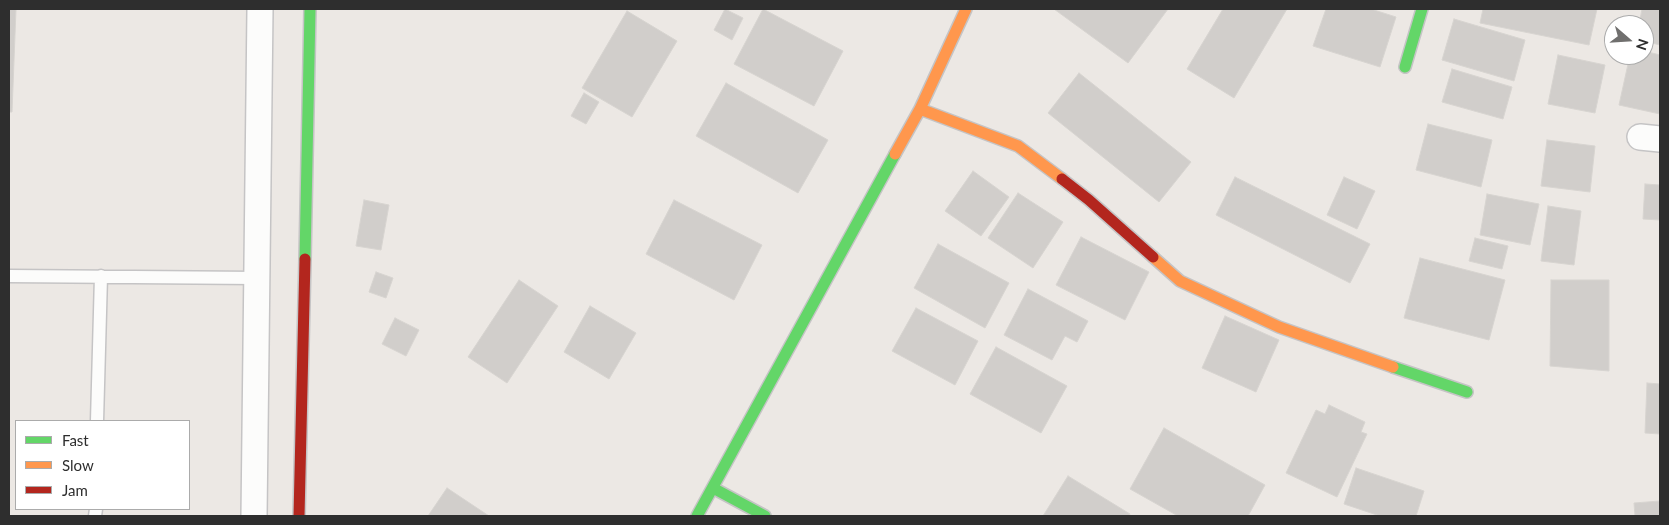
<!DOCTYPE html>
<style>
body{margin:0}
#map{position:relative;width:1669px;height:525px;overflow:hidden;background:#ece8e4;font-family:Lato,sans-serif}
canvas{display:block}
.frame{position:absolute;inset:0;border:10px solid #2e2e2e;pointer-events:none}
.legend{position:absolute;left:15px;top:420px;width:175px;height:90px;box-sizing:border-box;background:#fff;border:1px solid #ababab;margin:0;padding:6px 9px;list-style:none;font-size:15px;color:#2e2e2e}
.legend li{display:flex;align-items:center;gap:10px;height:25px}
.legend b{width:25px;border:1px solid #ababab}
.north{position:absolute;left:1604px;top:15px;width:50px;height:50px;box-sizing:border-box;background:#fff;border:1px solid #ababab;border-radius:50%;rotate:109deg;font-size:14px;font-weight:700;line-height:20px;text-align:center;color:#2e2e2e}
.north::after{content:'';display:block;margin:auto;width:18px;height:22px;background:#706f6e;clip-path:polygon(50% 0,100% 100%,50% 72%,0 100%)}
</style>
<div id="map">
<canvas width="1669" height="525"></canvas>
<div class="frame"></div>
<ul class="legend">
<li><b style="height:6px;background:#63d668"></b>Fast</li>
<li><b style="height:6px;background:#ff974d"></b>Slow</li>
<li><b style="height:6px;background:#b3261e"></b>Jam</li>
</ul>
<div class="north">N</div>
</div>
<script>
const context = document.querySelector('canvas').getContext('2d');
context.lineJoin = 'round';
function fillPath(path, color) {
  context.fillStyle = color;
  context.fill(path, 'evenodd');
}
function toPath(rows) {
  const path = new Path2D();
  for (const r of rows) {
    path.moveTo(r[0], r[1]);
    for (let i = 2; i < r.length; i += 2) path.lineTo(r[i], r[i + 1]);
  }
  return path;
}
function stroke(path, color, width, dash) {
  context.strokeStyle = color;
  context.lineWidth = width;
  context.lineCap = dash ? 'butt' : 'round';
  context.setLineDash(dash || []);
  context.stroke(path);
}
const building = toPath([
 [9,9,16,9,12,112,9,112,9,9],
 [725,9,743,18,732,40,714,30,725,9],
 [763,9,843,51,814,106,734,64,763,9],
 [1054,9,1168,9,1128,63,1054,9],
 [1223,9,1287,9,1234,98,1187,69,1223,9],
 [1326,9,1371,9,1396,17,1380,67,1313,46,1326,9],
 [1483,9,1597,9,1589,45,1480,23,1483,9],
 [1642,9,1660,9,1660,45,1644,41,1644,25,1639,25,1642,9],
 [627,11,677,41,632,117,582,88,627,11],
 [1454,19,1525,40,1514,81,1442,60,1454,19],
 [1644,51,1660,55,1660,114,1619,105,1630,55,1644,55,1644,51],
 [1558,55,1605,65,1595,113,1548,104,1558,55],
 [1452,69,1512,87,1503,119,1442,102,1452,69],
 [1079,73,1191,162,1159,202,1048,113,1079,73],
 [726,83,828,140,798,193,696,136,726,83],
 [584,93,599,102,586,124,571,116,584,93],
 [1428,124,1492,140,1481,187,1416,170,1428,124],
 [1547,140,1595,146,1590,192,1541,186,1547,140],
 [973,171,1009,197,981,236,945,211,973,171],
 [1235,177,1370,244,1350,283,1216,215,1235,177],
 [1344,177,1375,191,1357,229,1327,215,1344,177],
 [1645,184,1660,185,1660,220,1643,219,1645,184],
 [1018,193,1063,222,1033,268,988,238,1018,193],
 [1487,194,1539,204,1530,245,1480,235,1487,194],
 [364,200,389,205,381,250,356,246,364,200],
 [674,200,762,245,734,300,646,254,674,200],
 [1548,206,1581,211,1574,265,1541,261,1548,206],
 [1081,237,1149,272,1125,320,1056,285,1081,237],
 [1475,238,1508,246,1502,269,1469,261,1475,238],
 [938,244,1009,283,985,328,914,288,938,244],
 [1420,258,1505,280,1489,340,1404,318,1420,258],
 [376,272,393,278,386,298,369,292,376,272],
 [519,280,558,306,507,383,468,357,519,280],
 [1551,280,1609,280,1609,371,1550,366,1551,280],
 [1028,289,1088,321,1077,342,1065,336,1052,360,1004,335,1028,289],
 [590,306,636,333,609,379,564,352,590,306],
 [916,308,978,341,955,385,892,351,916,308],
 [1225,316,1279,340,1256,392,1202,368,1225,316],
 [395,318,419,330,406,356,382,344,395,318],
 [996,347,1067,386,1041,433,970,394,996,347],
 [1647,383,1660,384,1660,434,1645,433,1647,383],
 [1329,405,1365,422,1361,432,1367,434,1337,497,1286,473,1316,410,1325,414,1329,405],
 [1164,428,1265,485,1248,516,1178,516,1130,489,1164,428],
 [1356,468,1424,491,1416,516,1380,516,1344,504,1356,468],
 [1068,476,1130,514,1129,516,1043,516,1068,476],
 [447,488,489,516,428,516,447,488],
 [1660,501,1660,516,1635,516,1634,503,1660,501]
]);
const lane = toPath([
 [9,276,257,278],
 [97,421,101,276],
 [95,516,96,509]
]);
const street = toPath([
 [1640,137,1660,139],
 [254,516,260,9]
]);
const fast = toPath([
 [1405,67,1422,9],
 [305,259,310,9],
 [1393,367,1467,392],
 [713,488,765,516],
 [697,516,895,154]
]);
const slow = toPath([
 [920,109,1018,146,1062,179],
 [895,154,920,109,966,9],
 [1153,257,1180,281,1279,327,1393,367]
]);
const jam = toPath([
 [1062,179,1089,200,1153,257],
 [299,516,305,259]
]);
fillPath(building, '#d1cecb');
stroke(building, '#d7d4d0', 1);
stroke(lane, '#c5c4c5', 15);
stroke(street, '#c5c4c5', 28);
stroke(fast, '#c5c4c5', 14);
stroke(slow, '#c5c4c5', 14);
stroke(jam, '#c5c4c5', 14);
stroke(lane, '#fcfcfb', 12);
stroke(street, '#fcfcfb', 25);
stroke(fast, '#63d668', 11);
stroke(slow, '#ff974d', 11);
stroke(jam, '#b3261e', 11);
</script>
